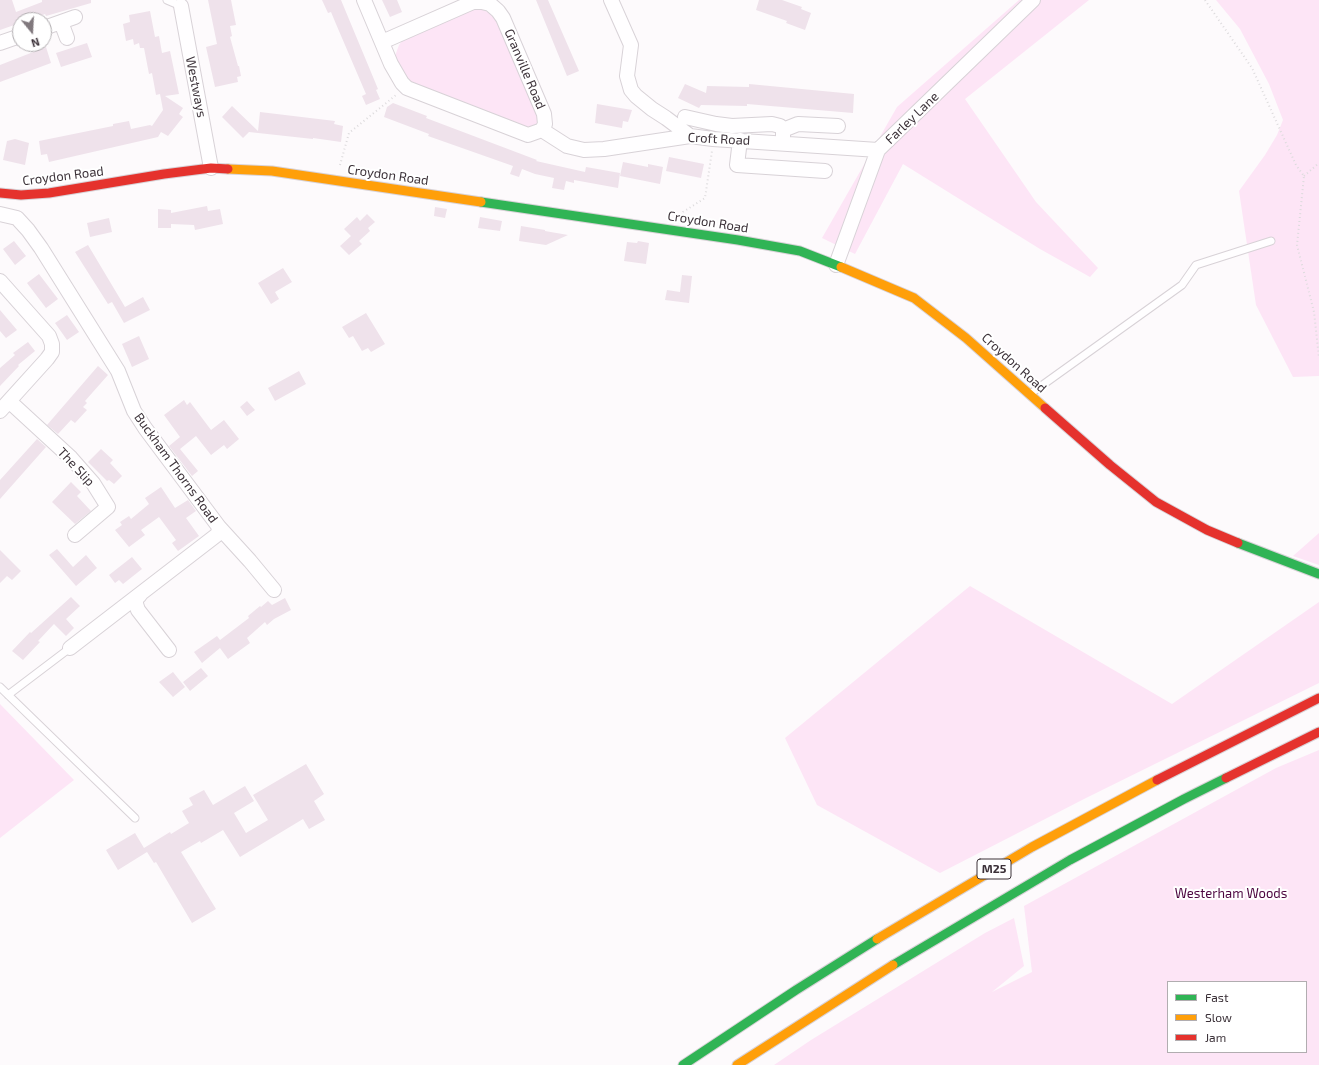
<!DOCTYPE html>
<style>
body{margin:0}
#map{position:relative;width:1319px;height:1065px;overflow:hidden;background:#fdfafc;font-family:"Exo 2",sans-serif}
canvas{display:block}
.legend{position:absolute;left:1167px;top:981px;width:140px;height:72px;box-sizing:border-box;background:#fff;border:1px solid #b1adb0;margin:0;padding:5px 7px;list-style:none;font-size:12px;color:#3c3239}
.legend li{display:flex;align-items:center;gap:8px;height:20px}
.legend b{width:20px;border:1px solid #b1adb0}
.north{position:absolute;left:12px;top:12px;width:40px;height:40px;box-sizing:border-box;background:#fff;border:1px solid #b1adb0;border-radius:50%;rotate:162deg;font-size:11px;font-weight:700;line-height:16px;text-align:center;color:#3c3239}
.north::after{content:'';display:block;margin:auto;width:14px;height:18px;background:#80787d;clip-path:polygon(50% 0,100% 100%,50% 72%,0 100%)}
</style>
<div id="map">
<canvas width="1319" height="1065"></canvas>
<ul class="legend">
<li><b style="height:5px;background:#30b455"></b>Fast</li>
<li><b style="height:5px;background:#ff9f0a"></b>Slow</li>
<li><b style="height:5px;background:#e5322d"></b>Jam</li>
</ul>
<div class="north">N</div>
</div>
<script>
const context = document.querySelector('canvas').getContext('2d');
context.lineJoin = 'round';
function fillPath(path, color) {
  context.fillStyle = color;
  context.fill(path, 'evenodd');
}
function toPath(rows) {
  const path = new Path2D();
  for (const r of rows) {
    path.moveTo(r[0], r[1]);
    for (let i = 2; i < r.length; i += 2) path.lineTo(r[i], r[i + 1]);
  }
  return path;
}
function stroke(path, color, width, dash) {
  context.strokeStyle = color;
  context.lineWidth = width;
  context.lineCap = dash ? 'butt' : 'round';
  context.setLineDash(dash || []);
  context.stroke(path);
}
function drawText(font, color, halo, rows, align = 'center') {
  context.font = font + ' "Exo 2",sans-serif';
  context.lineWidth = 4;
  context.setLineDash([]);
  context.textBaseline = 'middle';
  context.strokeStyle = halo;
  context.fillStyle = color;
  for (const [text, x, y, turn = 0] of rows) {
    context.save();
    context.translate(x, y);
    context.rotate((+turn || 0) * Math.PI / 180);
    context.textAlign = isNaN(turn) ? turn : align;
    if (halo) context.strokeText(text, 0, 0);
    context.fillText(text, 0, 0);
    context.restore();
  }
}
const green = toPath([
 [1019,0,1089,0,965,99,1036,202,1098,268,1090,277,1040,249,903,164,855,254,822,238,897,107],
 [1216,0,1319,0,1319,376,1293,377,1256,305,1239,191,1265,155,1277,135,1283,120,1269,84,1240,29],
 [473,9,483,10,494,14,540,116,538,123,535,126,527,128,413,85,406,78,396,60,395,56,399,45,406,36],
 [1319,533,1319,565,1293,556],
 [970,586,1172,704,1319,602,1319,683,1086,798,940,873,817,805,785,738],
 [0,704,74,780,0,838],
 [1319,750,1319,1065,774,1065,811,1040,985,933,1014,918,1024,966,992,992,1032,972,1024,906,1276,768],
 [1168,982,1306,982,1306,1052,1168,1052]
]);
const building = toPath([
 [0,0,12,0,16,12,42,2,42,0,91,0,91,3,46,16,45,14,29,20,20,20,20,23,0,30],
 [208,0,231,0,236,25,230,26,232,36,230,37,238,66,239,66,241,76,237,77,238,82,215,87,206,47,217,44],
 [322,0,341,0,378,89,376,90,380,99,366,105,362,96,366,94,336,24,331,12,328,13],
 [382,0,397,0,402,12,390,17],
 [536,0,548,0,579,71,567,76],
 [759,0,782,0,802,7,801,9,811,13,805,30,786,23,787,21,756,10],
 [150,11,155,37,159,36,162,53,170,51,179,94,165,96,183,108,179,114,183,117,168,136,161,132,158,137,49,162,47,154,41,155,39,141,113,126,113,124,129,121,131,129,150,125,152,126,163,110,160,94,156,95,152,73,149,74,144,48,140,48,139,43,134,45,133,39,126,41,123,24,130,22,129,15],
 [87,43,92,57,61,67,56,53],
 [46,47,51,63,0,82,0,65],
 [685,84,706,93,707,86,749,87,749,84,854,94,853,113,747,104,747,106,701,105,699,108,678,98],
 [393,103,427,116,426,118,537,160,536,161,585,172,586,167,620,173,618,188,574,180,574,183,566,181,564,190,552,188,554,178,535,174,522,169,519,177,510,174,513,166,428,136,429,134,384,117,387,107],
 [597,104,632,110,628,122,623,121,622,128,595,123],
 [232,106,258,131,260,112,335,121,334,124,343,126,341,142,313,138,313,139,249,132,243,138,222,117],
 [15,139,29,143,25,165,3,160,7,141],
 [669,157,704,164,701,178,666,171],
 [623,162,648,167,648,164,663,167,660,184,620,176],
 [207,206,208,211,220,209,223,224,195,230,194,225,171,224,171,228,158,228,158,209,171,210,171,213],
 [435,207,447,209,445,218,434,216],
 [367,214,375,222,368,228,370,231,359,241,362,244,349,255,340,246,351,236,344,229,357,217,360,221],
 [480,217,502,221,500,231,478,228],
 [109,218,112,232,90,237,87,223],
 [521,226,545,230,545,231,568,235,546,245,519,241],
 [14,241,26,256,15,265,3,249],
 [638,241,649,243,646,264,624,261,627,242,637,243],
 [88,245,125,307,143,297,150,310,124,323,112,302,108,304,75,252],
 [283,268,292,282,275,292,279,299,271,304,258,283],
 [39,274,58,299,46,308,27,283],
 [682,275,692,276,689,303,665,300,667,290,680,292],
 [0,310,17,330,6,338,0,331],
 [366,313,385,344,371,352,368,348,362,351,353,336,349,338,342,327],
 [67,315,79,332,67,340,55,323],
 [139,336,149,359,132,367,122,344],
 [28,342,35,351,18,365,19,366,0,386,0,368,15,355,13,353],
 [98,366,108,375,85,401,87,403,83,407,87,410,75,423,71,420,58,434,47,425],
 [299,371,306,384,275,401,268,388],
 [184,400,187,405,190,402,211,430,224,420,239,439,227,449,224,445,211,455,196,436,180,449,198,471,192,476,169,446,180,437,164,415],
 [247,401,255,410,247,416,240,407],
 [37,439,46,447,0,499,0,480],
 [101,449,113,460,110,463,122,476,114,484,109,480,107,481,88,462],
 [71,482,81,492,77,496,91,511,75,524,52,502],
 [161,487,175,508,188,500,196,511,186,518,199,536,178,551,172,543,176,540,159,517,141,530,145,535,129,547,115,530,122,525,120,522,129,516,131,519,149,504,145,498],
 [57,549,73,567,86,555,97,568,76,586,49,555],
 [0,550,21,571,12,580,7,576,0,583],
 [132,557,142,569,123,584,119,580,115,583,109,575],
 [71,597,80,606,66,619,74,628,66,636,54,624,38,641,40,642,23,660,12,651,30,632,31,633],
 [285,598,291,610,274,619,267,625,265,622,247,638,250,643,228,659,220,648,202,663,194,652,217,636,220,640,249,618,248,616,260,606,261,607,268,601,272,605],
 [201,668,208,676,190,691,183,682],
 [173,672,185,687,173,697,159,682],
 [306,764,324,794,314,801,325,820,309,829,303,819,240,857,223,830,201,843,200,841,181,852,216,909,192,923,156,862,154,863,147,852,118,870,106,850,135,833,144,848,170,832,171,834,189,823,182,811,193,805,189,798,204,790,213,805,245,786,254,801,234,813,246,833,268,820,253,795]
]);
const path = toPath([
 [1205,0,1252,68,1296,165,1304,176,1297,245,1314,312,1319,358],
 [340,165,349,133,396,95],
 [1304,176,1319,163],
 [682,216,683,212,705,198,712,151]
]);
const lane = toPath([
 [167,0,181,6],
 [1030,394,1182,285,1196,265,1271,241],
 [0,687,135,818],
 [8,695,70,648]
]);
const street = toPath([
 [364,0,391,64,402,83,407,88,528,135,542,130,545,124,544,114,503,18,498,11,490,4,482,2,473,2,382,42],
 [611,0,631,45,627,76,631,90,636,96,652,109,666,118,690,136],
 [181,6,211,168],
 [61,22,67,38],
 [44,28,75,17],
 [0,43,20,36],
 [685,117,716,124,732,126,772,124,780,126,783,130,783,143],
 [542,130,567,146,584,150,604,149,690,136,713,139,878,150],
 [783,130,798,124,838,126],
 [740,140,737,165,825,171],
 [0,214,17,218,28,230,41,248,118,371,134,411,145,428,219,527,218,534,70,648],
 [836,265,878,150,1033,0],
 [0,281,49,336,52,344,52,352,47,359,0,411],
 [9,401,71,458,93,483,108,507,75,535],
 [219,527,250,561,274,590],
 [140,595,136,599,136,604,138,610,169,650]
]);
const fast = toPath([
 [481,202,738,240,800,251,841,267],
 [1238,543,1319,574],
 [893,965,1070,860,1184,799,1226,778],
 [683,1065,796,990,877,939]
]);
const slow = toPath([
 [228,169,272,171,481,202],
 [841,267,914,298,966,338,1045,408],
 [877,939,1032,847,1157,780],
 [737,1065,893,965]
]);
const jam = toPath([
 [0,193,21,195,49,193,164,174,211,168,228,169],
 [1045,408,1110,465,1156,502,1207,530,1238,543],
 [1226,778,1319,732],
 [1157,780,1319,698]
]);
const shields = [
 [994,869,34]
];
const shieldNames = [
 ["M25",994,869]
];
const streetNames = [
 ["Granville Road",525,69,67],
 ["Westways",196,87,79],
 ["Farley Lane",912,118,-44],
 ["Croft Road",719,139,3],
 ["Croydon Road",388,175,8],
 ["Croydon Road",63,176,-7],
 ["Croydon Road",708,222,9],
 ["Croydon Road",1014,363,42],
 ["The Slip",76,467,47],
 ["Buckham Thorns Road",176,468,54]
];
const parkNames = [
 ["Westerham Woods",1231,894]
];
fillPath(green, '#fde5f6');
fillPath(building, '#efe2eb');
stroke(lane, '#d8d2d7', 9);
stroke(street, '#d8d2d7', 16);
stroke(fast, '#d8d2d7', 11);
stroke(slow, '#d8d2d7', 11);
stroke(jam, '#d8d2d7', 11);
stroke(path, '#dddbdd', 2, [1, 3]);
stroke(lane, '#fffeff', 7);
stroke(street, '#fffeff', 14);
stroke(fast, '#30b455', 9);
stroke(slow, '#ff9f0a', 9);
stroke(jam, '#e5322d', 9);
for (const [x, y, w] of shields) {
  const box = new Path2D();
  box.roundRect(x - w / 2, y - 10, w, 20, 3);
  context.fillStyle = '#fff';
  context.fill(box);
  stroke(box, '#3c3239', 1);
}
drawText('bold 12px', '#3c3239', null, shieldNames);
drawText('13px', '#3c3239', '#fff', streetNames);
drawText('13px', '#4c053f', '#fff', parkNames);
</script>
